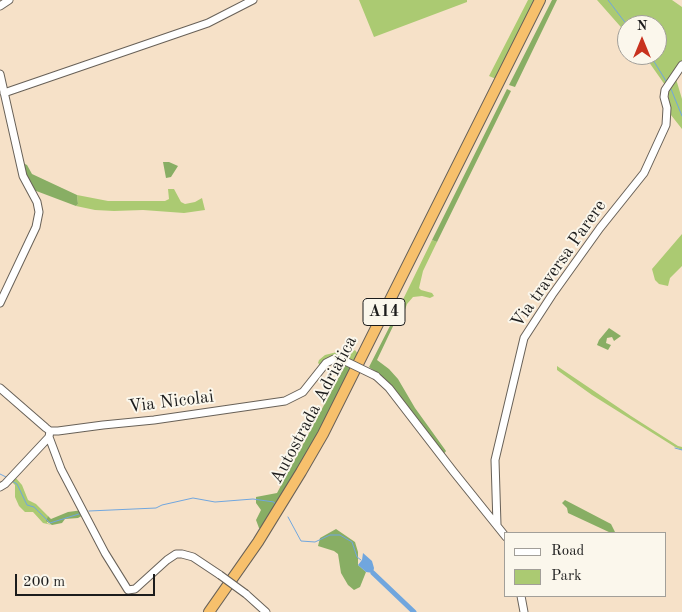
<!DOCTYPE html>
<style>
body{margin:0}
#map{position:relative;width:682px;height:612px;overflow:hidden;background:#f6e1c8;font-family:"Old Standard TT",serif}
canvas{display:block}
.legend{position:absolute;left:504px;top:532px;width:162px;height:65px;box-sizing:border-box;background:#fbf7ec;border:1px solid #a29f99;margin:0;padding:6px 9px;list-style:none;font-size:15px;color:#1c1c1c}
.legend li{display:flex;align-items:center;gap:10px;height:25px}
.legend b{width:25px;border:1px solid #a29f99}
.north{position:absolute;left:617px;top:15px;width:50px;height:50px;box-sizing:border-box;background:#fbf7ec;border:1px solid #a29f99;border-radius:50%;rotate:0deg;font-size:14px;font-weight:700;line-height:20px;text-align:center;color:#1c1c1c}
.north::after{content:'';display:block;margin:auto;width:18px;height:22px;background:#c8321e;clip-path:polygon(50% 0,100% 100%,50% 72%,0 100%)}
.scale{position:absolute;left:15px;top:574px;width:140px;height:22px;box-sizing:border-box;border:2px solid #1c1c1c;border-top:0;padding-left:6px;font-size:15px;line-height:18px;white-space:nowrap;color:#1c1c1c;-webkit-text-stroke:4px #fbf7ec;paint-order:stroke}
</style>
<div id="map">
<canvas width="682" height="612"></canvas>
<ul class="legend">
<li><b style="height:6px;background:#fff"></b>Road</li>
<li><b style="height:14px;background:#abca72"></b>Park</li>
</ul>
<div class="north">N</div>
<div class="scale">200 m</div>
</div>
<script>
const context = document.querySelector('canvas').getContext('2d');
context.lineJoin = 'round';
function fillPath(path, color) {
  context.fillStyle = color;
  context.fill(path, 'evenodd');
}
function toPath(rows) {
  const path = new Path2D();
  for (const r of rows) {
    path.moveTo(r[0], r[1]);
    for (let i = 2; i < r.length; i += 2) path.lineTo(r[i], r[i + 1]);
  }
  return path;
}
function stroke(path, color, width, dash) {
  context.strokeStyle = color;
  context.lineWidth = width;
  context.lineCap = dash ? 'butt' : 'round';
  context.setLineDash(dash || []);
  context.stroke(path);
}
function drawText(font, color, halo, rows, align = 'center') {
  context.font = font + ' "Old Standard TT",serif';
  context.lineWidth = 4;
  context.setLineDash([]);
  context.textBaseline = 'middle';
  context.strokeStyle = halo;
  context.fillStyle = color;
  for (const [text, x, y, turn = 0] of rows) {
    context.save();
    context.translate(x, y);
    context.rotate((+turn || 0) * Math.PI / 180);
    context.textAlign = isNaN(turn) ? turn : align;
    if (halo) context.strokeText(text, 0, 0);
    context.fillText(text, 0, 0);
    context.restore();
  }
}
const green = toPath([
 [359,0,467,0,467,2,374,37],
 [528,0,536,0,496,79,489,76],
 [597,0,672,0,682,7,682,64,665,85,644,55,657,55,657,25,627,25,627,34],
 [676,79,682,99,682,129,671,115,668,99,669,89],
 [168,189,174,189,181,202,185,204,195,202,202,198,205,210,184,213,143,210,114,211,95,210,76,206,78,204,77,195,108,201,165,201,169,199],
 [682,234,682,266,670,278,668,286,659,284,655,280,652,269],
 [432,240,437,242,423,271,419,288,421,290,432,293,434,296,430,298,422,296,413,297,407,304,402,318,395,322,393,320],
 [355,350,358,354,354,361,337,357,321,366,318,363,319,360,325,355,337,352,350,353],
 [557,366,631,416,678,446,682,447,682,450,675,447,592,395,557,370],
 [15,477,22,485,28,500,36,504,48,516,47,523,52,525,43,523,33,512,25,512,19,506,15,497,15,485,12,482,10,482]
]);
const forest = toPath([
 [552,0,557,0,515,87,509,85],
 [507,89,511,91,437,242,432,240],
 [21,162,27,165,32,174,77,195,78,204,76,206,31,189],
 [163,162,169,162,178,166,171,177,166,178],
 [393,320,395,322,377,360,389,369,398,379,415,408,446,451,443,455,385,379,369,367],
 [609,328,621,336,614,341,612,337,607,338,606,343,611,345,608,350,597,345,599,340],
 [346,364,351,367,315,439,263,528,259,528,256,520,261,510,256,503,256,497,277,493],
 [565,500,611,524,615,532,611,533,568,513,567,508,562,503],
 [83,510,85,514,78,518,65,519,62,523,52,525,46,521,48,516,51,519,68,512],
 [336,529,355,542,358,552,358,565,366,572,360,587,354,590,348,585,341,573,338,554,334,551,318,546,320,538]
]);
const water = toPath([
 [363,553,372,561,374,568,373,573,366,572,358,565,362,560]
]);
const stream = toPath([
 [608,0,627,25],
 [650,55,666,81],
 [671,89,682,116],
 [675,448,682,450],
 [0,474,6,477],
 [12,481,17,484,27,505,34,507,50,523,82,513],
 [89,511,156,508,162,505,193,498,215,502,253,499,274,502,275,504],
 [288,517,301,541,315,542,330,535,340,535,352,542,357,557,361,560]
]);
const canal = toPath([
 [373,573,414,612]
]);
const minor = toPath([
 [0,6,9,0],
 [0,74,23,176,37,202,39,212,36,227,0,303],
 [4,93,208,23,253,0],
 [376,376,389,388,453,471,506,537],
 [0,388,46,428,50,431,58,431,103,425,154,420,285,401,303,392,326,363,334,359,343,360],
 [50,431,49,437,61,469,105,553,128,590,135,589,167,560,176,554,182,554,193,557,220,575],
 [0,487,5,484,49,437],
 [497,525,495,460,524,338,552,295,600,228,644,173,666,125,667,108,664,97,665,90,682,65],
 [246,594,266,612],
 [521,596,524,612]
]);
const highway = toPath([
 [209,612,258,542,301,472,323,434,540,0]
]);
const minorBridge = toPath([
 [343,360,376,376],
 [220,575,246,594]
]);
const shields = [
 [384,312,42]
];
const shieldNames = [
 ["A14",384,312]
];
const streetNames = [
 ["Via traversa Parere",559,264,-55],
 ["Via Nicolai",171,402,-7],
 ["Autostrada Adriatica",314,410,-62]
];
fillPath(green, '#abca72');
fillPath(forest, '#88ae64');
fillPath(water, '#70a6de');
stroke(stream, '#70a6de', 1);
stroke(canal, '#70a6de', 5);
stroke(minor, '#686158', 9);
stroke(highway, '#686158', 12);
stroke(minor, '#fff', 7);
stroke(highway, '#f7c06c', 10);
stroke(minorBridge, '#686158', 9, []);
stroke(minorBridge, '#fff', 7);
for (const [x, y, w] of shields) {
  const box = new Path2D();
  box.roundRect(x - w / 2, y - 13.5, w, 27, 4);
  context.fillStyle = '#fbf7ec';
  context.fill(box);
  stroke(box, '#1c1c1c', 1);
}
drawText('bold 16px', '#1c1c1c', null, shieldNames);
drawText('18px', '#1c1c1c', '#fbf7ec', streetNames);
</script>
